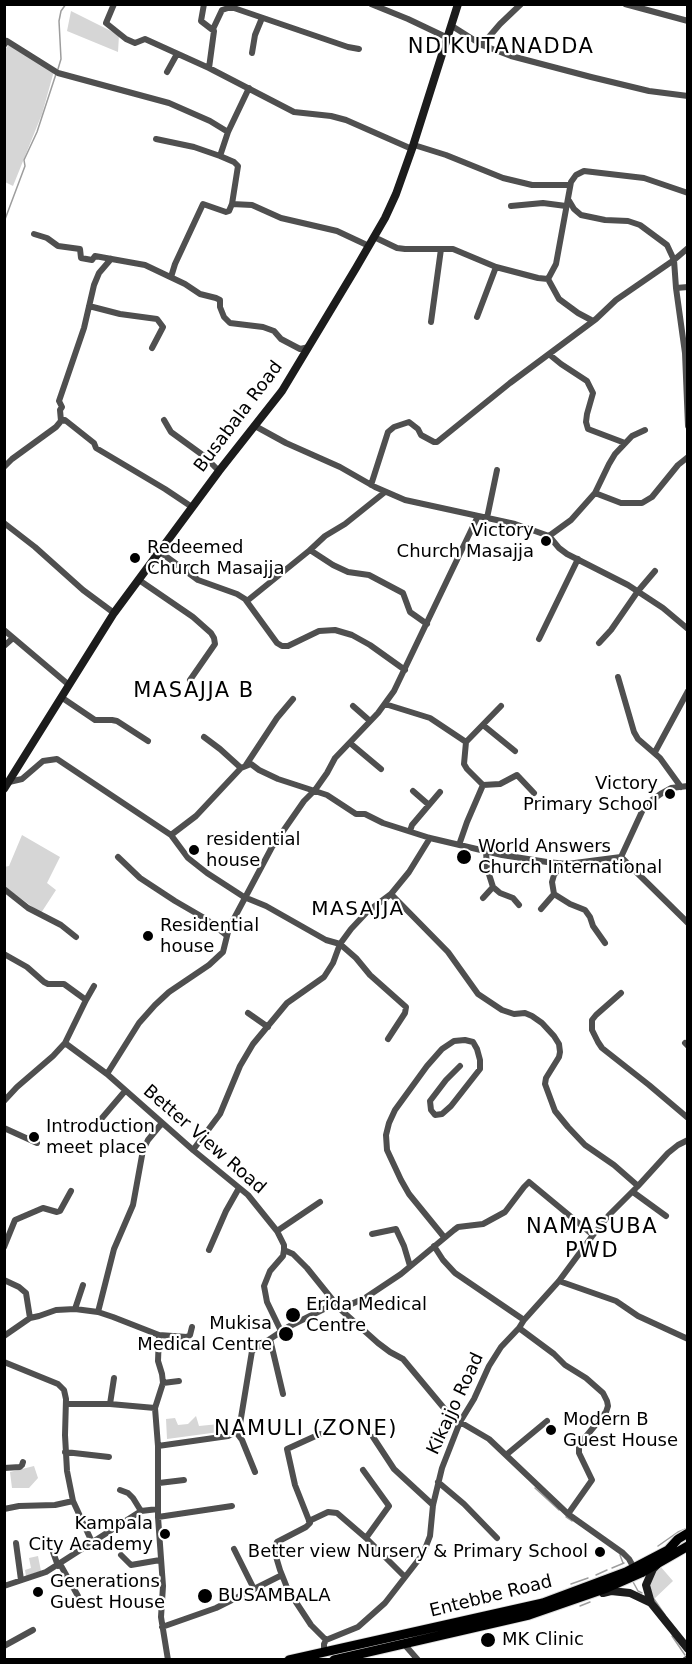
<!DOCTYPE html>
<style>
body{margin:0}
#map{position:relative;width:692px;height:1664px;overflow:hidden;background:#fff;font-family:"DejaVu Sans",sans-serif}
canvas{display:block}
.frame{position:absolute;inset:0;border:6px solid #000;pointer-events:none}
</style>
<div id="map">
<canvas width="692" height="1664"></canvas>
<div class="frame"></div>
</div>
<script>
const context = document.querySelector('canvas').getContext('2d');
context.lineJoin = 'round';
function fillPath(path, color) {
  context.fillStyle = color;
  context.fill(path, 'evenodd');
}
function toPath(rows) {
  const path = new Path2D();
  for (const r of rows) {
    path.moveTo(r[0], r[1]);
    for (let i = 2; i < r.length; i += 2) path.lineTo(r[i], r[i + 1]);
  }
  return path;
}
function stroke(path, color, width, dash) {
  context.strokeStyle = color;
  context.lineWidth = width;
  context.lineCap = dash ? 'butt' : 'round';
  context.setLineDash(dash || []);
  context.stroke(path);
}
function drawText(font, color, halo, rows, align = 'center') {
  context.font = font + ' "DejaVu Sans",sans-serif';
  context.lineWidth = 4.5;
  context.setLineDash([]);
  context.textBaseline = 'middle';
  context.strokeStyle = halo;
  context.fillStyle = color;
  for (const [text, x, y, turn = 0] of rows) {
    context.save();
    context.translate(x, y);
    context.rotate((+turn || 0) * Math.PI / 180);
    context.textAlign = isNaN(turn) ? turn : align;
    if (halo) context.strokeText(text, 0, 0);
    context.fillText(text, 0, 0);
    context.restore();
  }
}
const green = toPath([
 [71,11,119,35,118,52,67,31],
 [9,45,54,71,42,114,13,186,5,182,4,50],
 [22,835,60,857,47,883,56,890,41,913,5,887,4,867,9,866],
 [196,1416,199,1426,219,1424,219,1432,167,1439,166,1419,175,1418,178,1425,188,1424],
 [34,1466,38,1478,29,1488,12,1488,10,1472],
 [38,1556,41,1571,26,1576,25,1570,31,1568,29,1558],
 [660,1566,673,1581,652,1601,649,1587,653,1575]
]);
const stream = toPath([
 [58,69,61,59,59,21,61,11,66,4],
 [4,222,25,166,24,160,37,132,56,74],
 [535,1488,559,1510],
 [566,1517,572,1521],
 [658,1546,678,1532,688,1528],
 [620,1555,623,1563],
 [612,1568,624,1563],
 [596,1575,607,1570],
 [632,1580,638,1591,642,1593],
 [571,1584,588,1578],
 [654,1599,665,1615],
 [580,1606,590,1602],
 [672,1636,685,1655]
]);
const street = toPath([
 [114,4,106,23,126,39,135,43,145,39,209,68,294,112,331,116,346,120,412,149],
 [204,4,201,21,214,31,209,68],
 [371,4,408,19,448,38],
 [625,4,688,21],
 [452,26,482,45,511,56,591,77,649,91,688,96],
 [213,29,222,10,231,7,348,47,359,49],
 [4,45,7,41,58,73,169,103,210,121,228,132],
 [482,45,500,24,521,4],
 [252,53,255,35,262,18],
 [167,72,177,54],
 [156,139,194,147,220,156],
 [414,145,446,155,503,178,532,185,570,185],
 [568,199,574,209,581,215,605,220,628,221,640,225,667,245,674,260,676,288,685,353,688,426],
 [232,204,238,166,234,162,220,156,228,132,249,88],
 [511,206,543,203,566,206],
 [34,234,47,238,58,246,80,249,81,258,92,260,95,256,145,265,185,284,200,294,216,298,220,300,220,307,224,317,230,323,263,327,274,331,281,339,300,349,309,347],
 [374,237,397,248,405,249,453,249,496,267,477,317],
 [496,267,538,278,548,279,556,264,571,182,576,175,584,171,644,178,688,193],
 [171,277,175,264,203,204,226,212,229,211,232,204,252,205,281,218,337,231,369,246],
 [548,279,559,299,578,313,593,321],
 [676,288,688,287],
 [89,306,120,314,157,319,163,327,152,348],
 [431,322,441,249],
 [550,355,561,364,587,381,593,393,587,414,586,422,588,429,625,443],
 [164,420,171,432,204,456,219,471],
 [61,421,60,410,62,407,59,401,84,328,94,285,99,273,111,259],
 [255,426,286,443,340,467,375,487,405,500,515,524,549,536,559,548,567,554,628,585,663,608,688,629],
 [4,467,12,459,56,427,61,421,65,420,94,443,96,448,165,489,192,507],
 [371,485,388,432,394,427,409,422,418,429,421,435,434,442,437,442,510,383,596,319,616,300,674,260,688,248],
 [595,493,621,503,642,503,652,497,678,465,688,457],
 [487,518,497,470],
 [4,523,35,547,83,590,114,613],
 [549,536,571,520,595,493,609,464,615,454,632,436,645,430],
 [310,550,325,536,345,524,385,492],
 [160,552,198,580,237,594,245,599,277,643,282,646,288,646,319,631,335,630,352,635,370,645,405,670],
 [139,580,193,617,211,633,214,638,215,644,190,680],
 [247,601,310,550,333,565,348,572,369,575,403,593,410,612,427,624],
 [4,630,69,685],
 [539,639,578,559],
 [599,643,611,630,638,591,655,571],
 [4,646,13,638],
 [618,677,634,732,638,739,660,758,681,787],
 [61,697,95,720,112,720,117,721,148,741],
 [385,704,430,718,466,742],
 [353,706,370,721],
 [483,725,515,751],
 [204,737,220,749,241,768],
 [350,743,381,769],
 [655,752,688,691],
 [246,765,277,718,293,699],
 [9,782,22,779,43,761,57,759,171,835,188,858,207,873,244,897,266,906,326,940,340,944,356,958,370,975,406,1007,405,1013,388,1039],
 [483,785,500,784,517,775,534,793],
 [413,791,429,805],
 [410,831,412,825,440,792],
 [171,835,196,816,241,768,251,764,259,770,278,779,327,795,356,814,365,814,383,823,430,838,502,855,547,862,567,864,621,857],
 [459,845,467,822,483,785,467,769,464,764,466,742,501,706],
 [118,857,140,878,175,901,206,919,226,935],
 [621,857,645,805,662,793,671,788,688,786],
 [621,857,688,923],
 [493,887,500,893,513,898,519,905],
 [4,889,28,908,61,925,76,937],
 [391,894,448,952,478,994,502,1010,514,1014,525,1013,532,1016,542,1023,554,1036,559,1044,560,1052,559,1057,546,1078,545,1084,555,1111,568,1127,585,1145,614,1165,638,1186],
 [554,894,570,904,585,910,590,917,593,926,605,943],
 [483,898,493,887,487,868,486,851],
 [541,909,554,894,552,882,554,875,562,864],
 [4,954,27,967,44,982,48,984,64,984,86,1000],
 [621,993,596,1015,592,1020,592,1030,598,1042,602,1048,649,1085,688,1118],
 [248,1013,268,1027],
 [65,1043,86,1000,94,986],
 [685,1043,688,1046],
 [107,1074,139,1023,155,1005,169,992,209,965,223,952,229,928,272,847,304,801,315,790,327,773,335,758,378,713,394,691,478,516],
 [4,1101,17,1087,53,1056,65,1043,107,1074,193,1150,248,1195,277,1231,284,1245,284,1250,293,1254,307,1268,340,1309,378,1343,390,1352,403,1359,443,1407,450,1414,460,1422,489,1439,568,1514,623,1553,629,1559,634,1568],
 [102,1118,125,1091],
 [4,1128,37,1143],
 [193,1150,220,1114,240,1066,253,1044,287,1003,324,977,333,963,340,944,351,929,367,912,391,894,409,872,430,838],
 [633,1192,666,1216],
 [277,1231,320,1202],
 [372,1234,396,1229,404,1246,410,1266],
 [444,1237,409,1194,401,1180,387,1150,386,1135,389,1123,395,1110,427,1066,442,1049,454,1041,465,1040,473,1042,477,1049,480,1060,480,1069,451,1106,442,1114,435,1115,431,1110,430,1101,446,1080,460,1066],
 [434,1246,443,1260,455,1273,524,1320],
 [4,1247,15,1220,43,1208,57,1212,60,1211,71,1191],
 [209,1250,226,1211,239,1188],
 [4,1280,19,1287,26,1293,30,1318,4,1336],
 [559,1281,616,1301,638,1316,688,1339],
 [75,1309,83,1285],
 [340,1309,365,1298,401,1274,454,1230,458,1227,483,1224,505,1212,524,1187,529,1182,593,1235],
 [98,1312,114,1249,133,1205,143,1150,148,1140,162,1123],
 [30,1318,39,1316,56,1310,75,1309,98,1312,113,1317,159,1335,187,1337,190,1335,192,1327],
 [519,1328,554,1354,565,1365,586,1378,603,1393,607,1401,608,1406,606,1412,579,1445,579,1453,592,1480,568,1514],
 [281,1331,267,1302,264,1286,270,1271,283,1256,284,1250],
 [159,1335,158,1361,162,1374,163,1383],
 [270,1339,283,1394],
 [4,1362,58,1384,64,1390,66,1399,65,1435,67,1471,73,1501,92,1542],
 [67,1404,110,1404,155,1408],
 [110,1404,114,1378],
 [236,1432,242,1440,255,1472],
 [320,1434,287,1449,295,1485,310,1523,306,1527,277,1542,274,1550,280,1570,288,1590,311,1625,326,1640],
 [373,1437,394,1469,433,1505],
 [158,1446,228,1436,236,1432,240,1424,252,1351,288,1327,334,1304],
 [65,1452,109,1457],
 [506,1455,547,1421],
 [4,1468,20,1467,22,1465,23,1462],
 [363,1470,389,1506,366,1538],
 [438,1482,464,1504,497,1538],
 [159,1483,184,1480],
 [120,1490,128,1493,133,1498,141,1511],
 [4,1509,19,1506,55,1505,73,1501],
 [158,1517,232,1506],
 [309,1521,328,1512,337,1513,366,1538,405,1577],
 [16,1543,21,1580],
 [234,1549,254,1589],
 [53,1552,58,1566],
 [121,1555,131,1565,160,1560],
 [60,1564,78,1596],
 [4,1586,46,1572,141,1511,158,1509],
 [162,1627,216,1608,282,1575],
 [404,1644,418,1660],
 [4,1646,33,1630],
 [324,1652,324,1644,326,1640,358,1627,385,1603,423,1554,430,1536,433,1505,442,1468,460,1422,474,1399,489,1366,501,1347,519,1328,524,1320,559,1281,593,1235,609,1215,638,1186,668,1153,678,1145,688,1140],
 [168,1660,161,1617,163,1586,158,1517,158,1446,155,1408,163,1383,179,1381],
 [685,1660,688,1658]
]);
const secondary = toPath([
 [4,789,114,613,219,471,282,391,356,268,385,218,396,194,412,149,458,4],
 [603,1593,611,1591,630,1593,651,1603,688,1649],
 [651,1603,646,1585,653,1569,657,1565]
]);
const primary = toPath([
 [289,1660,543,1603,626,1572,668,1550,678,1539,688,1533],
 [334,1660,529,1615,607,1588,641,1573,688,1546]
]);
const markers = [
 [546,541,6,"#000"],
 [135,558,6,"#000"],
 [670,794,6,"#000"],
 [194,850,6,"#000"],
 [464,857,8,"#000"],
 [148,936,6,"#000"],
 [34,1137,6,"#000"],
 [293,1315,8,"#000"],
 [286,1334,8,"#000"],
 [551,1430,6,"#000"],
 [165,1534,6,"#000"],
 [600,1552,6,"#000"],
 [38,1592,6,"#000"],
 [205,1596,8,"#000"],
 [488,1640,8,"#000"]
];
const streetNames = [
 ["Busabala Road",239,417,-53],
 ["Better View Road",204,1140,41],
 ["Kikajjo Road",456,1404,-65],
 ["Entebbe Road",491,1597,-14]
];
const poiNames = [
 ["Victory",534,531,"right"],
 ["Church Masajja",534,552,"right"],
 ["Redeemed",147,548],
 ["Church Masajja",147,569],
 ["Victory",658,784,"right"],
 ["Primary School",658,805,"right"],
 ["residential",206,840],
 ["house",206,861],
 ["World Answers",478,847],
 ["Church International",478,868],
 ["Residential",160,926],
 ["house",160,947],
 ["Introduction",46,1127],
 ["meet place",46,1148],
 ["Erida Medical",306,1305],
 ["Centre",306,1326],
 ["Mukisa",272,1324,"right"],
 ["Medical Centre",272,1345,"right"],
 ["Modern B",563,1420],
 ["Guest House",563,1441],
 ["Kampala",153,1524,"right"],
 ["City Academy",153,1545,"right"],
 ["Better view Nursery & Primary School",588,1552,"right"],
 ["Generations",50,1582],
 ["Guest House",50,1603],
 ["BUSAMBALA",218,1596],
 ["MK Clinic",502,1640]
];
const neighbourhoodNames = [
 ["MASAJJA",358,910]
];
const quarterNames = [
 ["NDIKUTANADDA",501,48],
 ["MASAJJA B",194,692],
 ["NAMASUBA",592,1228],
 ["PWD",592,1252],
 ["NAMULI (ZONE)",306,1430]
];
fillPath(green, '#d6d6d6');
stroke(stream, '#9d9d9d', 1.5);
stroke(primary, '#dbdbdb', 11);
stroke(street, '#4f4f4f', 6);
stroke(secondary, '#1c1c1c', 8);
stroke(primary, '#000', 9);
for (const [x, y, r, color] of markers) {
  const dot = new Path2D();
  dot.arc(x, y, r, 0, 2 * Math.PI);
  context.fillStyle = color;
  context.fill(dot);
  stroke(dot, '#fff', 2);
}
drawText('18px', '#000', '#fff', streetNames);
drawText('18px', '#000', '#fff', poiNames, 'left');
context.letterSpacing = '1.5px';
drawText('20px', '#000', '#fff', neighbourhoodNames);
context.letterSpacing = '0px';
context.letterSpacing = '1.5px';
drawText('21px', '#000', '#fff', quarterNames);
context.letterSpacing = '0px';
</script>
